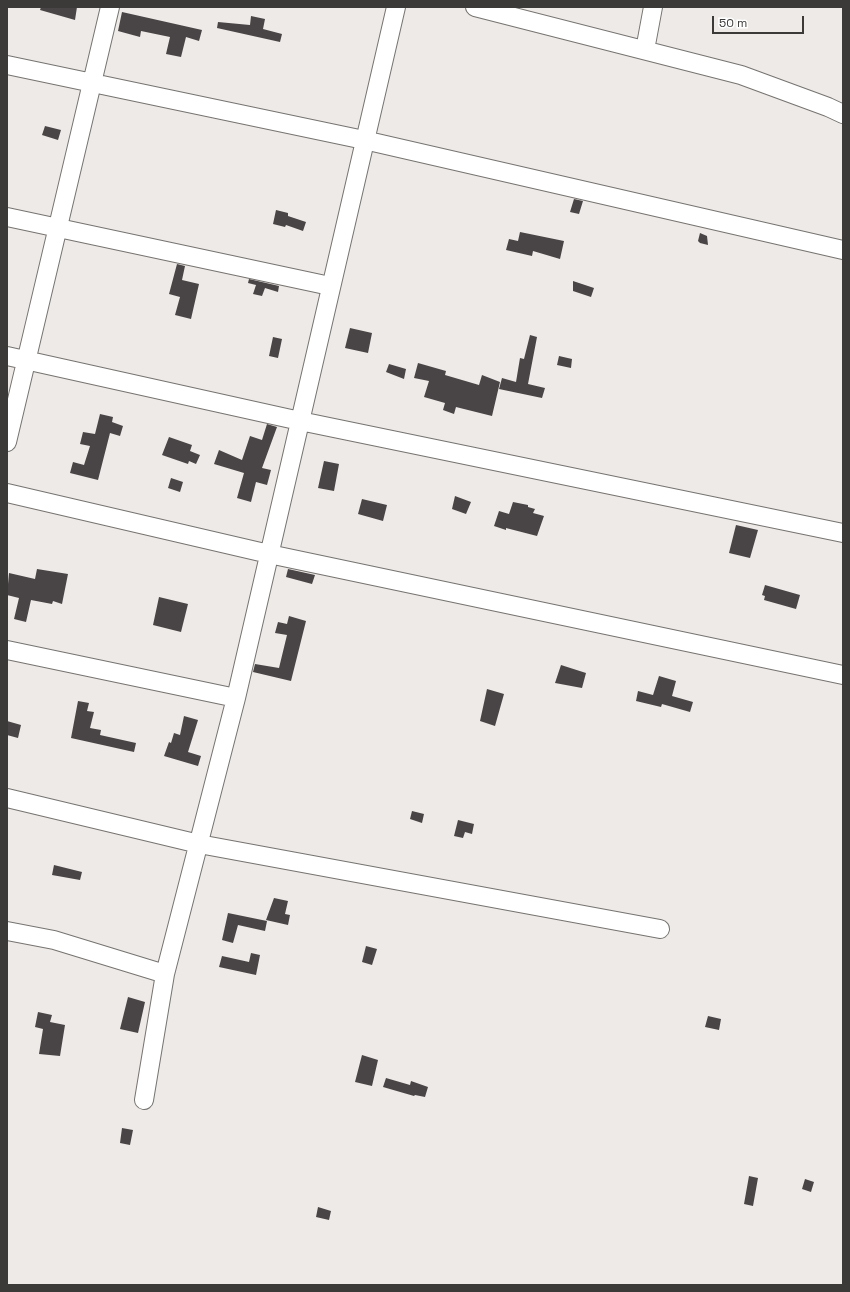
<!DOCTYPE html>
<style>
body{margin:0}
#map{position:relative;width:850px;height:1292px;overflow:hidden;background:#edeae7;font-family:"Space Grotesk",sans-serif}
canvas{display:block}
.frame{position:absolute;inset:0;border:8px solid #3c3a39;pointer-events:none}
.scale{position:absolute;left:712px;top:16px;width:92px;height:18px;box-sizing:border-box;border:2px solid #3c3a39;border-top:0;padding-left:5px;font-size:12px;line-height:14px;white-space:nowrap;color:#3c3a39;-webkit-text-stroke:3px #fff;paint-order:stroke}
</style>
<div id="map">
<canvas width="850" height="1292"></canvas>
<div class="frame"></div>
<div class="scale">50 m</div>
</div>
<script>
const context = document.querySelector('canvas').getContext('2d');
context.lineJoin = 'round';
function fillPath(path, color) {
  context.fillStyle = color;
  context.fill(path, 'evenodd');
}
function toPath(rows) {
  const path = new Path2D();
  for (const r of rows) {
    path.moveTo(r[0], r[1]);
    for (let i = 2; i < r.length; i += 2) path.lineTo(r[i], r[i + 1]);
  }
  return path;
}
function stroke(path, color, width, dash) {
  context.strokeStyle = color;
  context.lineWidth = width;
  context.lineCap = dash ? 'butt' : 'round';
  context.setLineDash(dash || []);
  context.stroke(path);
}
const building = toPath([
 [41,7,77,7,75,20,40,10],
 [122,12,202,30,199,41,186,37,181,57,166,54,170,37,141,31,140,37,118,31],
 [251,16,265,19,263,29,282,34,280,42,217,28,218,22,250,25],
 [45,126,61,130,58,140,42,135],
 [574,199,583,201,579,214,570,212],
 [276,210,288,213,288,216,306,222,303,231,286,225,285,227,273,224],
 [520,232,564,241,560,259,533,251,532,256,506,250,509,239,518,241],
 [700,233,707,236,708,245,700,243,698,241],
 [177,264,185,266,182,280,199,284,191,319,175,315,180,297,169,294],
 [249,279,279,286,278,292,265,288,262,296,253,294,256,285,248,283],
 [573,281,594,288,591,297,573,291],
 [350,328,372,333,368,353,345,348],
 [530,335,537,337,528,384,545,388,542,398,499,389,502,378,516,382,520,358,524,359],
 [273,337,282,339,278,358,269,356],
 [559,356,572,359,571,368,557,365],
 [418,363,446,371,445,375,479,385,482,375,500,382,492,416,456,407,454,414,443,410,445,403,424,397,429,381,414,378],
 [389,364,406,369,404,379,386,372],
 [100,414,113,417,112,422,123,426,120,436,110,433,98,480,70,473,73,462,84,465,90,446,80,444,83,432,95,434],
 [267,424,277,427,262,468,271,470,267,485,256,482,251,502,237,498,244,473,214,464,219,450,242,460,250,436,262,440],
 [169,437,192,445,190,451,200,455,196,464,189,461,188,464,162,455],
 [324,461,339,464,334,491,318,488],
 [171,478,183,482,180,492,168,488],
 [455,496,471,502,466,514,452,509],
 [362,499,387,505,383,521,358,514],
 [513,502,528,505,528,507,535,509,533,513,544,516,537,536,506,528,506,530,494,526,499,511,509,514],
 [736,525,758,530,750,558,729,553],
 [37,569,68,574,62,604,53,601,52,604,31,600,26,622,14,619,19,598,7,595,9,573,35,579],
 [288,569,315,575,312,584,286,577],
 [765,585,800,595,796,609,764,600,765,596,762,595],
 [159,597,188,604,181,632,153,625],
 [289,616,306,621,291,681,253,672,255,664,279,668,287,635,275,633,278,622,287,624],
 [561,665,586,673,582,688,555,683],
 [659,676,676,681,672,696,693,702,690,712,662,704,661,707,636,701,638,691,653,695],
 [487,689,504,694,495,726,480,721],
 [78,701,89,703,87,711,94,712,90,728,101,730,100,735,136,743,134,752,71,738],
 [184,716,198,720,188,752,201,756,198,766,164,756,169,742,171,743,174,733,180,735],
 [7,721,21,725,18,738,7,735],
 [412,811,424,814,422,823,410,819],
 [458,820,474,824,472,834,465,832,463,838,454,836],
 [54,865,82,872,80,880,52,875],
 [274,898,288,901,285,914,290,915,288,925,266,920],
 [228,913,267,921,265,931,238,925,233,943,222,940],
 [366,946,377,949,372,965,362,962],
 [251,953,260,955,256,975,219,967,222,956,249,962],
 [128,997,145,1002,138,1033,120,1029],
 [38,1012,52,1015,50,1022,65,1025,60,1056,39,1054,43,1029,35,1027],
 [708,1016,721,1019,719,1030,705,1027],
 [362,1055,378,1060,372,1086,355,1082],
 [386,1078,410,1085,411,1081,428,1087,425,1097,415,1095,414,1096,383,1087],
 [122,1128,133,1130,130,1145,120,1143],
 [749,1176,758,1178,753,1206,744,1204],
 [805,1179,814,1182,811,1192,802,1189],
 [318,1207,331,1211,329,1220,316,1217]
]);
const minor = toPath([
 [475,7,741,75,828,107,843,114],
 [645,50,653,7],
 [7,65,364,140,843,250],
 [7,217,330,286],
 [7,356,300,421,843,533],
 [7,442,110,7],
 [7,493,269,554,843,675],
 [7,650,236,698],
 [7,798,199,844,660,929],
 [7,931,54,940,165,974],
 [144,1100,165,974,236,698,396,7]
]);
fillPath(building, '#494546');
stroke(minor, '#767370', 20);
stroke(minor, '#fff', 18);
</script>
